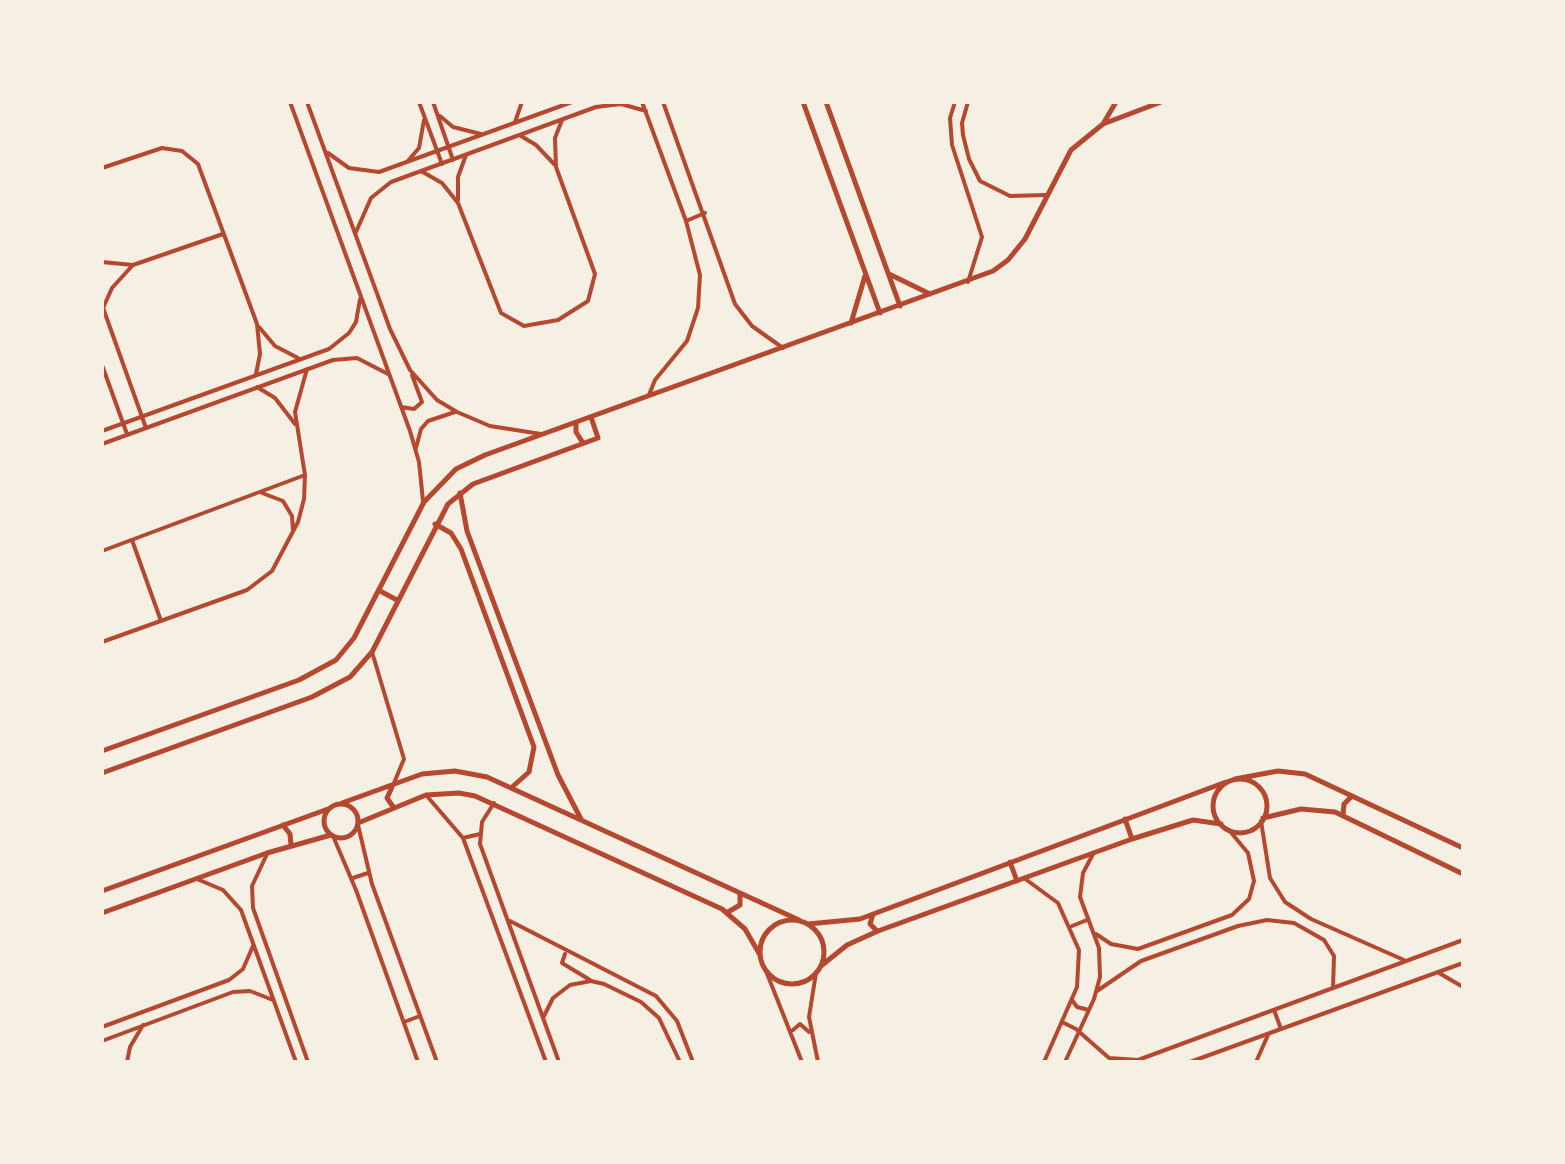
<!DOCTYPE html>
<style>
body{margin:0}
#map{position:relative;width:1565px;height:1164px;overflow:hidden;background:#f6efe4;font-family:"Archivo Narrow",sans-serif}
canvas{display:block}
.frame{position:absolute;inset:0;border:104px solid #f6efe4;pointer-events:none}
</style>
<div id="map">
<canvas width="1565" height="1164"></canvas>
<div class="frame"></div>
</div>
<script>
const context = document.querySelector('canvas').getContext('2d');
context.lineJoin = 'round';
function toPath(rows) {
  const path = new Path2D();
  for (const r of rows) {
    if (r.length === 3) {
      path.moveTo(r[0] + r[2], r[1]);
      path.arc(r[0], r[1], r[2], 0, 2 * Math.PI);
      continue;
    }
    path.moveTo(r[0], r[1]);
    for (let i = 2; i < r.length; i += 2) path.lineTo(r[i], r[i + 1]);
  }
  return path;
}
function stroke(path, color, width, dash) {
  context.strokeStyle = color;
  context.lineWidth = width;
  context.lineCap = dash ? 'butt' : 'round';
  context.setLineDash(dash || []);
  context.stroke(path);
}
const minor = toPath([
 [290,102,410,431,419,462,423,501],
 [307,102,390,329,410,370,437,400,457,412,490,426,541,434],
 [419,102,442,164],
 [433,102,453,160],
 [642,102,686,221,700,275,698,308,687,341,655,380,649,395],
 [663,102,735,304,752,326,783,348],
 [955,102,950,118,952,145,982,237,968,282],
 [968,102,962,123,963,135,969,159,980,181,1010,196,1046,195],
 [440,116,453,127,481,134],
 [515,122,522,102],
 [521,136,536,145,554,164],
 [328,153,349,168,379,172,572,102],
 [407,162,419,148,424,120],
 [102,168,162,148,182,151,198,164,257,324,260,354,256,374],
 [421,171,442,183,458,203,501,313,524,326,558,320,588,301,595,274,556,167,555,138,562,120],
 [458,200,458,177,466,155],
 [686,221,705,213],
 [356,232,371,198,391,182,596,107,621,104,646,111],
 [102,262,133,265,223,234],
 [102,305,146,428],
 [103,308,112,288,132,266],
 [259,327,275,346,298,358],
 [102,365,127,434],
 [257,387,275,398,295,424],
 [401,407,414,409,422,402,412,375],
 [102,431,329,349,349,333,356,322,360,299],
 [102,444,333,360,357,358,388,374],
 [416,448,421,429,428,421,455,412],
 [262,493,283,501,292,516,293,531],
 [132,540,161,621],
 [102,551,305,475],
 [102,642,247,590,272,571,298,522,304,499,305,475,295,412,307,369],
 [372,652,404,759,394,783],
 [426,795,463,838,546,1062],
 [494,803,482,822,480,844,559,1062],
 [1261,821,1270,878,1285,902,1311,919,1404,960],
 [358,825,372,884,437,1062],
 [333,836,356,890,418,1062],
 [463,838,480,834],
 [267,854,252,886,253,908,308,1062],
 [353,878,368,873],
 [1024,878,1058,903,1079,950,1077,987,1044,1062],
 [197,879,223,890,241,910,296,1062],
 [510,921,656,996,677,1021,693,1062],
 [1072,926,1087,920],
 [1096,934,1111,944,1138,949,1232,915,1249,899,1254,881,1248,853,1229,830],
 [565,954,562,963,590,980],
 [766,971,802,1062],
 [816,973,809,1017,818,1062],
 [1439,973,1463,987],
 [1097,991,1141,961,1238,926,1267,920,1294,923,1324,940,1334,956,1333,988],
 [1072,1000,1077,1007,1089,1010],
 [1274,1010,1281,1029],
 [544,1016,553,998,570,985,591,981,604,984,641,1002,659,1018,680,1062],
 [404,1022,420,1016],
 [1062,1022,1076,1029,1109,1058,1138,1060,1463,940],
 [102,1027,229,980,243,969,253,946],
 [793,1030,800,1024,809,1032],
 [102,1041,233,992,250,991,273,1000],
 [102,1061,103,1062],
 [127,1062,130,1047,143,1025],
 [1065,1062,1094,999,1100,977,1099,948,1080,897,1083,873,1093,854],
 [1190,1062,1463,963],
 [1256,1062,1268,1035]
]);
const tertiary = toPath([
 [803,102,880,313],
 [826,102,900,306],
 [1103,124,1116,102],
 [889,274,930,294],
 [851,323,865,276],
 [576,423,576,432,583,443],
 [460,493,467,531,558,775,581,819],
 [435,524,451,533,461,549,534,747,529,772,511,788],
 [380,591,397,600],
 [102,751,299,680,336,660,354,638,424,502,456,469,485,455,993,271,1008,260,1025,239,1071,150,1103,124,1161,102],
 [102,773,312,697,350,677,372,652,448,504,473,484,598,438,591,417],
 [1235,779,1278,771,1305,774,1463,848],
 [1240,806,27],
 [392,787,387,798,394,808],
 [342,803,422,774,455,771,487,777,799,920],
 [341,821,17],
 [1343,815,1344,804,1352,796],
 [1263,818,1301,809,1335,812,1463,874],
 [1125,819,1132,839],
 [358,823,426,795,459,793,475,796,722,909,745,929,760,955],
 [283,825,290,834,291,845],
 [1010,862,1017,881],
 [102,891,328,809],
 [728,912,740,905,740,894],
 [102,913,267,853,331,835],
 [873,914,870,924,877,931],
 [792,952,32],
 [808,924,860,919,1226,782],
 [821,966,847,945,878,931,1132,839,1193,820,1221,824]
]);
stroke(minor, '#b5482f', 4);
stroke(tertiary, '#b5482f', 5);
</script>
